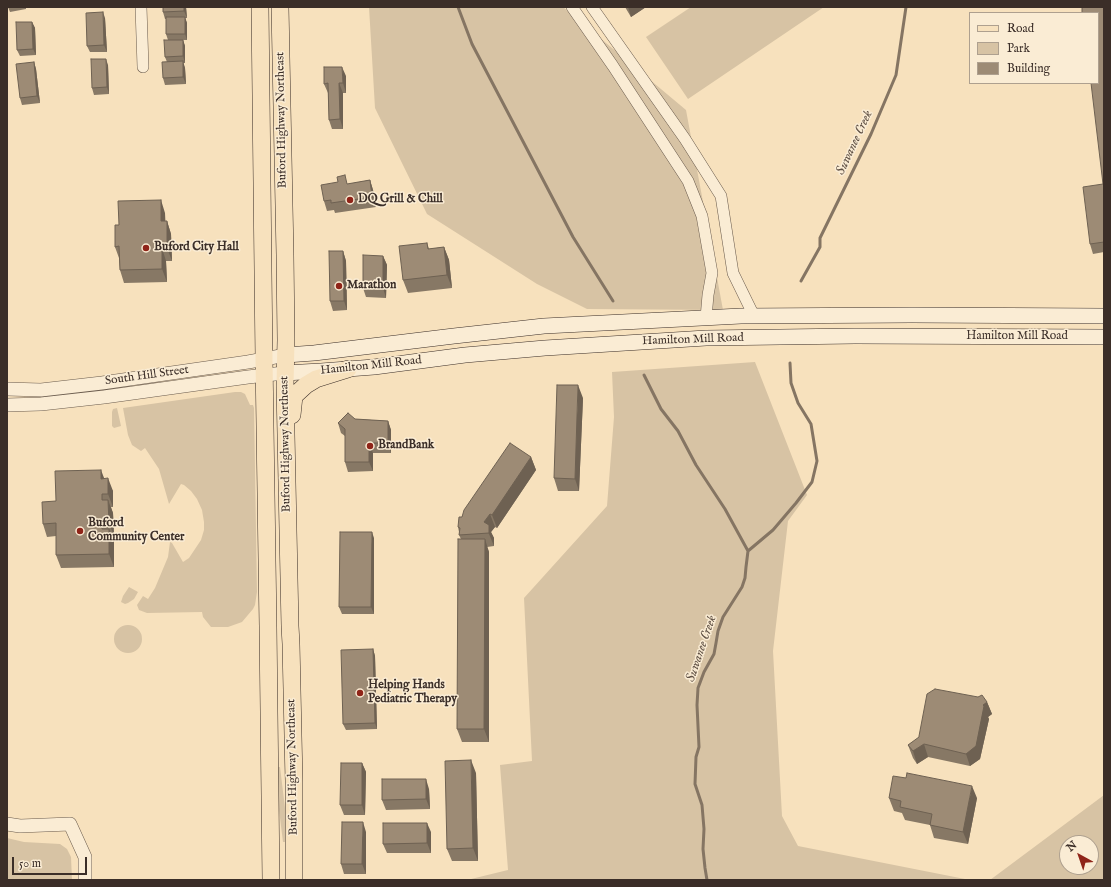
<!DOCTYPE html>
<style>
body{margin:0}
#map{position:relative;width:1111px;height:887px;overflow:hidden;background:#f7e1bd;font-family:"IM FELL English",serif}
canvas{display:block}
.frame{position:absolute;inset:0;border:8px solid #3b2e28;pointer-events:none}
.legend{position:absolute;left:969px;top:12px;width:130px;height:72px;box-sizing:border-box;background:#faecd4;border:1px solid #aea08f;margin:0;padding:5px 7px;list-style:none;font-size:12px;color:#3b2e28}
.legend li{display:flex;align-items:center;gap:8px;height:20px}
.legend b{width:20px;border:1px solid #aea08f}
.north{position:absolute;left:1059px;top:835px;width:40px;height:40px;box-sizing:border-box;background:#faecd4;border:1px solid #aea08f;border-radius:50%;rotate:320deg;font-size:11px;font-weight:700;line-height:16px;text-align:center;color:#3b2e28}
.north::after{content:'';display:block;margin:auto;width:14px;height:18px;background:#8f2418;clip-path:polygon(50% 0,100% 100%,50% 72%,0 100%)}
.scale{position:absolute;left:12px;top:857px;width:75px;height:18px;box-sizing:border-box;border:2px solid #3b2e28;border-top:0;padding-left:5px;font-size:12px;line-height:14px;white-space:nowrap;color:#3b2e28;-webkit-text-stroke:3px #faecd4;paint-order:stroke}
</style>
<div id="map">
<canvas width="1111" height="887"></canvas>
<div class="frame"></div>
<ul class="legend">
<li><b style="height:5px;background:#f7e1bd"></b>Road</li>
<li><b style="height:11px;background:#d7c3a4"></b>Park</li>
<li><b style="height:11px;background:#9d8b75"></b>Building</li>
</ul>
<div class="north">N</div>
<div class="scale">50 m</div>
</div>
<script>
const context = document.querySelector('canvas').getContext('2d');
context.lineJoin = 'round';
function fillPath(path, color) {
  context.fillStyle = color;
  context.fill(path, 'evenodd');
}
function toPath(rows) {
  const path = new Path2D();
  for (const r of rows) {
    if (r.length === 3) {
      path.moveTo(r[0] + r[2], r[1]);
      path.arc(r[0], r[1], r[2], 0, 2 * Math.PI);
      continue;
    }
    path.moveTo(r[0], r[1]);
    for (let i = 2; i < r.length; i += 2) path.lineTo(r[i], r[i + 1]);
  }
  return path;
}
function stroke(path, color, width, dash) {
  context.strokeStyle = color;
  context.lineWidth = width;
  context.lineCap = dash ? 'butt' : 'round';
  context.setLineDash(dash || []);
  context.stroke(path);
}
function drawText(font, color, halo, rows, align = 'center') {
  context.font = font + ' "IM FELL English",serif';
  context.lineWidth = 3;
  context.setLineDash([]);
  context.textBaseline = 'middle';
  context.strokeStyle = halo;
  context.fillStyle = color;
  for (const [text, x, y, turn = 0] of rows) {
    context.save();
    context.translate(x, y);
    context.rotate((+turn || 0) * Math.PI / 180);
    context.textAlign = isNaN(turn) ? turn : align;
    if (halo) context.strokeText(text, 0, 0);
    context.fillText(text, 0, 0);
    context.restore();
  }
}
const green = toPath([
 [369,7,563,7,686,110,723,310,587,309,537,284,427,214,375,108],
 [691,7,824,7,688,99,646,37],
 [755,362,807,495,788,521,773,651,782,816,798,846,970,880,467,880,508,870,500,765,532,761,524,598,607,506,614,417,612,372],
 [235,392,241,392,245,394,250,405,253,405,254,408,257,592,255,605,253,609,242,622,228,627,211,627,203,617,202,612,147,613,139,610,137,605,143,596,148,599,155,588,168,557,170,542,172,543,183,562,189,558,201,540,204,530,204,522,202,510,197,499,191,491,184,485,181,484,169,504,159,469,145,448,141,451,132,445,128,435,123,408],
 [117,408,121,426,114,428,112,426,112,412,113,409],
 [129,587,138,592,134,599,128,603,125,604,121,602,123,596],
 [128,639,14],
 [278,767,280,767,285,808,286,842,283,842,278,802],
 [1104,795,1104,880,990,880,1092,804],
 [1067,843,1091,843,1091,867,1067,867],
 [7,838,24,842,60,844,67,849,71,857,72,880,7,880]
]);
const stream = toPath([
 [458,7,472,44,573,237,613,301],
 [801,281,820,247,820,238,871,134,896,75,906,7],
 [644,375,661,409,678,431,696,465,725,509,748,551],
 [707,880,705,868,703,849,704,829,702,805,695,784,696,757,699,747,697,705,698,688,704,672,714,654,716,643,718,631,723,617,742,587,745,578,746,567,748,551,773,530,796,503,812,482,817,461,811,424,798,403,791,383,790,363]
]);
const minor = toPath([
 [141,7,143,67],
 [572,7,613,66,688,181,702,216,712,273,708,295,706,318],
 [592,7,685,139,721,196,733,273,754,316]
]);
const tertiary = toPath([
 [7,389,41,390,102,383,248,362,286,355],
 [7,405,41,404,104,397,248,377,284,373],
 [7,824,20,826,70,824,85,857,85,880]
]);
const secondary = toPath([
 [286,355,314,353,454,336,544,326,741,316,912,315,1104,316],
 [284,373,321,371,374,367,465,355,545,348,706,338,855,336,1104,337]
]);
const primary = toPath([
 [260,7,264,359,268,627,271,880],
 [280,7,285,255,286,340,285,386,290,626,291,644,294,781,294,880],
 [292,415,294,396,306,385,316,379,348,369]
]);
const wall = toPath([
 [8,7,26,7,26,9,10,12],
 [163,7,186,7,187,18,185,18,187,23,187,40,183,40,185,46,185,63,183,63,185,68,186,84,165,85,163,78,167,62,165,57,168,40,166,34,166,19,165,19,163,12],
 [625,7,646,7,631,17],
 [1104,7,1104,252,1093,254,1090,244,1103,184],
 [105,18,107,52,90,52,87,46],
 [32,22,35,28,36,55,20,56,17,50],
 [34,62,36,69,40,103,22,105,20,98],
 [108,65,109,94,94,95,92,88],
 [346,76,346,93,343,93,343,129,332,129,329,120,328,93,324,84],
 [370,180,373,190,376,207,335,213,334,210,327,211,324,201,348,184],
 [165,213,165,221,167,221,171,234,172,261,166,261,167,282,124,283,120,270,119,258,115,247,119,225],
 [427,243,429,249,444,247,449,260,452,288,408,293,403,280],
 [343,251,346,261,347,310,333,311,330,301],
 [383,256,387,265,386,298,366,297,363,288],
 [583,398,579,491,558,491,554,478],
 [355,419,388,421,391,430,391,453,373,453,373,471,348,472,345,462,345,436,341,433,338,423],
 [531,457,536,470,497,528,495,527,491,532,494,538,494,546,487,547,489,552,489,742,462,742,457,729,461,539,459,535,459,532,458,527,462,517],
 [104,479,113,491,113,507,111,507,113,513,114,536,111,536,114,542,114,567,61,568,56,555,56,536,47,537,43,524,56,501],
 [374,538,374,614,342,614,339,607],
 [373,649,375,656,377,729,346,730,343,724],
 [987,702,992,714,988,717,989,719,980,759,970,766,928,757,917,764,913,758,908,745,919,738],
 [362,763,366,772,365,815,344,815,340,805],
 [476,773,478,861,452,861,447,849],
 [429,789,430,809,386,810,382,800],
 [889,798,977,798,968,844,934,838,930,825,905,820,902,813,894,811],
 [366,832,366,874,344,874,341,864],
 [431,832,431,853,387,853,383,844]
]);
const shadedWall = toPath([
 [184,7,186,7,187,18,184,11],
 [628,7,646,7,631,17],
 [103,12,105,18,107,52,104,45],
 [185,17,187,23,187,40,185,34],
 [32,22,35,28,36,55,33,49],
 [183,40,185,46,185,63,183,56],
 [106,59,108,65,109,94,107,87],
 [183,61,185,68,186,84,183,77],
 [34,62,36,69,40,103,37,96],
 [342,67,346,76,346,93,343,83],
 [339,83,343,93,343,129,340,119],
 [370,180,373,190,376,207,372,197],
 [161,200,165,213,166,234,161,221],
 [167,221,171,234,172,261,167,248],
 [444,247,449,260,452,288,447,275],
 [162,248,166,261,167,282,162,269],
 [343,251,346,261,347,310,344,301],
 [383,256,387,265,386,298,383,288],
 [578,385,583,398,579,491,575,479],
 [388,421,391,430,391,453,388,443],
 [369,443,373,453,373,471,369,462],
 [531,457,536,470,497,528,492,515],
 [101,470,106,483,101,479],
 [108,478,113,491,113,507,108,494],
 [108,500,113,513,114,536,109,523],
 [490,514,495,527,491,532,494,538,494,546,484,522],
 [109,529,114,542,114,567,109,554],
 [372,532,374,538,374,614,371,607],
 [485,539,489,552,489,742,484,729],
 [373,649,375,656,377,729,375,723],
 [987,702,992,714,988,717,989,719,980,759,970,766,966,754,983,705],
 [924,744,928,757,917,764,913,751],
 [471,760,476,773,478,861,473,848],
 [362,763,366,772,365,815,362,805],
 [426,779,429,789,430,809,426,799],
 [972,786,977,798,968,844,963,832],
 [363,822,366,832,366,874,362,864],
 [427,823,431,832,431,853,427,843]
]);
const building = toPath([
 [163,7,184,7,184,11,163,12,163,7],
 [1082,7,1104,7,1104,242,1090,244,1083,187,1103,184,1091,83,1098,83,1098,13,1082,13,1082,7],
 [103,12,104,45,87,46,86,13,103,12],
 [166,17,185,17,185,34,166,34,166,17],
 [16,22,32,22,33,49,17,50,16,22],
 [164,40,183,40,183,56,165,57,164,40],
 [91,59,106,59,107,87,92,88,91,59],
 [183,61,183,77,163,78,162,62,183,61],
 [34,62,37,96,20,98,16,64,34,62],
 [324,67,342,67,343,83,339,83,340,119,329,120,328,83,324,84,324,67],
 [345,175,347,184,370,180,372,197,331,203,331,200,324,201,321,185,338,182,337,177,345,175],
 [161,200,161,221,167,221,167,248,162,248,162,269,120,270,119,246,115,247,115,225,119,225,118,201,161,200],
 [427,243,428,249,444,247,447,275,403,280,399,246,427,243],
 [329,251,343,251,344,301,330,301,329,251],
 [363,255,383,256,383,288,363,288,363,255],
 [557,385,578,385,575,479,554,478,557,385],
 [348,413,355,419,388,421,388,443,369,443,369,462,345,462,345,429,338,423,348,413],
 [510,443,531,457,492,515,490,514,484,522,489,525,489,533,459,535,460,528,458,527,459,517,462,517,464,510,510,443],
 [101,470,101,479,108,478,108,494,102,494,102,500,108,500,109,523,102,523,102,529,109,529,109,554,56,555,56,523,43,524,42,502,56,501,55,471,101,470],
 [340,532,372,532,371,607,339,607,340,532],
 [458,539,485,539,484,729,457,729,458,539],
 [373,649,375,723,343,724,341,650,373,649],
 [935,689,978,697,982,695,987,702,983,705,984,706,976,746,966,754,924,744,913,751,908,745,919,737,919,736,927,694,935,689],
 [471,760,473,848,447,849,445,761,471,760],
 [341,763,362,763,362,805,340,805,341,763],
 [907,773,972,786,963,832,930,825,932,814,900,807,901,801,889,798,893,776,906,778,907,773],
 [382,779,426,779,426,799,382,800,382,779],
 [342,822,363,822,362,864,341,864,342,822],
 [383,823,427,823,427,843,383,844,383,823]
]);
const markers = [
 [350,200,4,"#8f2418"],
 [146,248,4,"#8f2418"],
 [339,286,4,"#8f2418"],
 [370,446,4,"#8f2418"],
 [80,531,4,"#8f2418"],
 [360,693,4,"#8f2418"]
];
const streetNames = [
 ["Buford Highway Northeast",282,120,-91],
 ["Hamilton Mill Road",1017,337],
 ["Hamilton Mill Road",693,340,-2],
 ["Hamilton Mill Road",371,366,-6],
 ["South Hill Street",147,376,-8],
 ["Buford Highway Northeast",286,444,-91],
 ["Buford Highway Northeast",293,767,-91]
];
const poiNames = [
 ["DQ Grill & Chill",358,200],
 ["Buford City Hall",154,248],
 ["Marathon",347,286],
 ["BrandBank",378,446],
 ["Buford",88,524],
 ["Community Center",88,538],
 ["Helping Hands",368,686],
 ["Pediatric Therapy",368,700]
];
const waterNames = [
 ["Suwanee Creek",855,143,-65],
 ["Suwanee Creek",702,649,-71]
];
fillPath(green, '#d7c3a4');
stroke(stream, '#857563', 3);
stroke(minor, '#6a5b4d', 12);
stroke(tertiary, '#6a5b4d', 14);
stroke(secondary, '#3b2e28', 16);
stroke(primary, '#3b2e28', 18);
stroke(minor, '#faecd4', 11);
stroke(tertiary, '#faecd4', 13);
stroke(secondary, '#faecd4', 15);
stroke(primary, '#f7e1bd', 17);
fillPath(wall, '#877865');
fillPath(shadedWall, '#6e6152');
fillPath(building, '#9d8b75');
stroke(building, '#6e6152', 1);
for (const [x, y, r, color] of markers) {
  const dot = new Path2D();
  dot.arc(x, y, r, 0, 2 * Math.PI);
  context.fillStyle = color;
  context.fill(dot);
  stroke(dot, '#faecd4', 1.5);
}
drawText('12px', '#3b2e28', '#faecd4', streetNames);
drawText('bold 12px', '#3b2e28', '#faecd4', poiNames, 'left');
drawText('italic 13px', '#605145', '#faecd4', waterNames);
</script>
